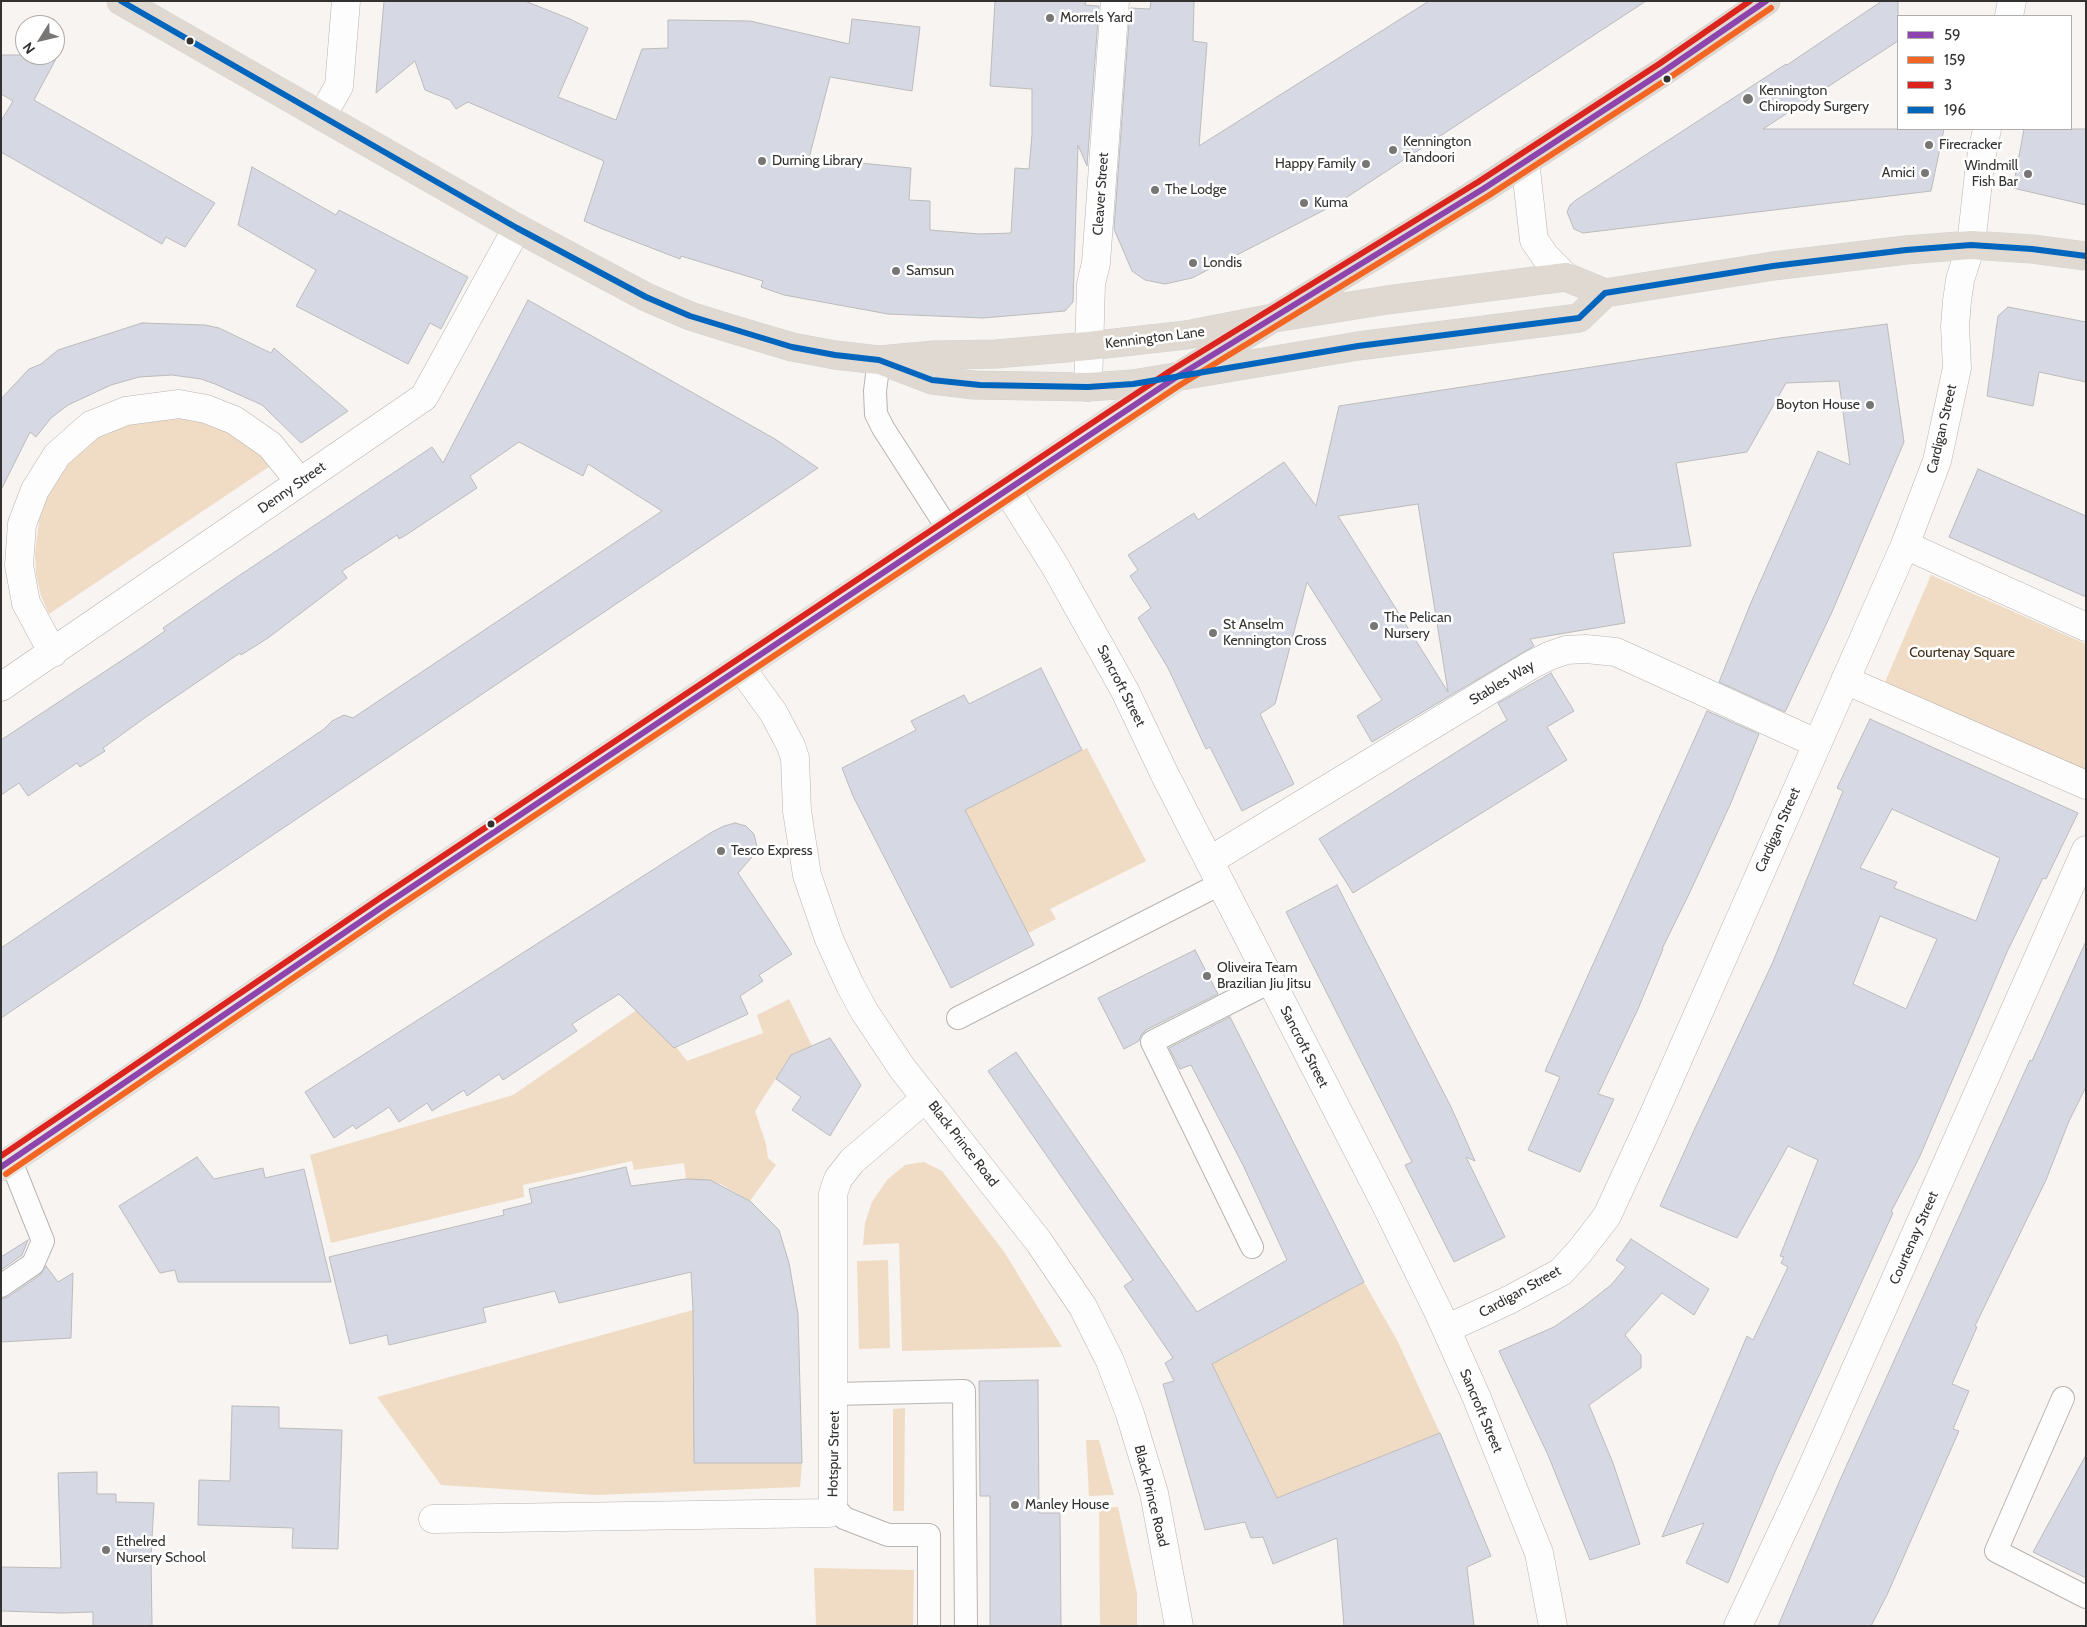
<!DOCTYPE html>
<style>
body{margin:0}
#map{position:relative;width:2087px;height:1627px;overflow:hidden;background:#f7f4f1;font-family:Cabin,sans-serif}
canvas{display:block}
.frame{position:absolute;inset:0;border:2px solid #343230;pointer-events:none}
.legend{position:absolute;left:1897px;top:15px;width:175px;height:115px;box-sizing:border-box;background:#fff;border:1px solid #aeadac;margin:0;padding:6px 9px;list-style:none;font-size:15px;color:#343230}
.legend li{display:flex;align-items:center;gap:10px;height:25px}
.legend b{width:25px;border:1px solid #aeadac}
.north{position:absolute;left:15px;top:15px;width:50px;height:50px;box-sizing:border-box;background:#fff;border:1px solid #aeadac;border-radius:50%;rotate:234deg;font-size:14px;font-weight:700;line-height:20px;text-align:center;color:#343230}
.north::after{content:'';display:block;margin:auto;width:18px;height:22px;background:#787674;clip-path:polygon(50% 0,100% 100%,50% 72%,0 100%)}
</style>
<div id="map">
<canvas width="2087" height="1627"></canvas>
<div class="frame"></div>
<ul class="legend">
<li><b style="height:6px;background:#8e44ad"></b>59</li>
<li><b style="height:6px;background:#f26522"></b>159</li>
<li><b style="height:6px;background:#dc241f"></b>3</li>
<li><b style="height:6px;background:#0065bd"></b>196</li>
</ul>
<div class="north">N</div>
</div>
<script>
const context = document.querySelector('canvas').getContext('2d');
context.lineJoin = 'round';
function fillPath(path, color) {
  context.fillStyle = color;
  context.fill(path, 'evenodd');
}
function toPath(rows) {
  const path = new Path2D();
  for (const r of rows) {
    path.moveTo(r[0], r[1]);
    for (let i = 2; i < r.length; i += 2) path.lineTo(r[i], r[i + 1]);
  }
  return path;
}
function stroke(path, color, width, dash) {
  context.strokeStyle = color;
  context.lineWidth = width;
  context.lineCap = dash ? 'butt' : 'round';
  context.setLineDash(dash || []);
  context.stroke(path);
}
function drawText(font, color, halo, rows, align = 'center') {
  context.font = font + ' Cabin,sans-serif';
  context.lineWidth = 5;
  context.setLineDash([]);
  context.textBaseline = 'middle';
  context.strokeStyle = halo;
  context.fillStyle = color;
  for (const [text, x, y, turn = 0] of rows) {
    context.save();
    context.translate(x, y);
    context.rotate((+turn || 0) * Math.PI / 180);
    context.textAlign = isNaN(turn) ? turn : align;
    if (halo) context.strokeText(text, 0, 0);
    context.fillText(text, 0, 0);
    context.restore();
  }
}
const green = toPath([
 [179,416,195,419,231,431,273,464,49,614,41,596,36,574,35,553,40,513,59,471,95,437,129,422],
 [1931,575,2086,644,2086,771,1885,682],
 [1087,748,1146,861,1050,909,1056,919,1028,933,965,810],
 [789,999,812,1046,791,1055,755,1111,766,1144,768,1158,776,1165,750,1201,721,1184,686,1179,684,1163,634,1170,632,1161,523,1185,524,1197,331,1243,310,1155,513,1095,644,1005,687,1061,763,1033,757,1015],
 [924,1162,942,1171,1005,1253,1062,1347,902,1351,899,1243,863,1245,865,1223,872,1202,887,1180,905,1165],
 [888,1260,890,1348,859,1349,857,1261],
 [1364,1282,1398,1342,1440,1433,1277,1498,1212,1364],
 [693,1310,695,1463,802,1463,800,1487,596,1495,441,1485,377,1397],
 [905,1408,904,1511,893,1511,893,1409],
 [1086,1440,1099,1440,1114,1495,1089,1496],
 [1118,1507,1137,1593,1137,1626,1100,1626,1099,1508],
 [814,1568,914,1570,913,1626,816,1626]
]);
const building = toPath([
 [384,1,525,1,570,19,588,28,558,97,616,120,642,49,668,48,668,20,750,21,849,44,852,19,920,27,912,91,830,77,809,158,911,168,909,200,930,201,930,230,980,234,1011,233,1015,168,1029,169,1032,134,1032,89,990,86,995,1,1086,1,1085,5,1099,6,1087,166,1078,145,1073,302,1065,311,983,318,888,314,784,295,761,287,763,281,681,256,680,259,605,230,584,221,604,161,468,102,456,109,450,100,425,90,415,61,376,93,384,1],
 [1151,1,1194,1,1193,41,1207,43,1199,146,1429,1,1646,1,1338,203,1192,278,1165,284,1145,280,1132,271,1114,229,1130,8,1150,9,1151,1],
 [1882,1,1898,1,1898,41,1763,129,1944,129,1931,191,1583,233,1574,229,1567,212,1570,205,1576,200,1786,64,1787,65,1882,1],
 [1,55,58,55,34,100,215,203,185,247,166,237,162,244,1,152,1,121,13,101,1,94,1,55],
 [2024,129,2086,129,2086,205,2013,188,2024,129],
 [252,167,336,215,339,210,468,277,441,329,430,323,408,364,296,306,316,270,238,225,252,167],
 [528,300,775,439,818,468,1,1018,1,948,324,729,332,721,344,715,353,718,662,511,588,464,583,476,519,442,470,476,477,488,406,535,399,539,397,535,342,571,347,578,268,638,241,655,240,653,146,717,103,748,105,751,80,767,77,763,28,796,19,783,1,795,1,740,139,649,165,631,163,628,231,581,432,447,443,463,528,300],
 [2008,307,2086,322,2086,382,2039,372,2033,406,1987,396,1998,316,2008,307],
 [142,323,205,325,219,328,271,353,274,348,348,411,301,443,262,405,215,384,201,379,172,375,139,377,111,385,68,405,51,418,36,437,30,432,1,490,1,399,29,369,41,364,58,350,142,323],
 [1887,324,1904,442,1832,612,1785,712,1719,682,1750,605,1818,451,1850,465,1839,381,1786,383,1747,452,1676,463,1691,546,1613,553,1625,623,1530,639,1534,646,1372,742,1357,716,1382,700,1307,582,1275,704,1260,714,1294,784,1242,811,1210,747,1206,749,1168,668,1138,618,1151,608,1130,576,1138,570,1128,555,1194,513,1198,520,1284,462,1316,506,1339,406,1780,338,1887,324],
 [1418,504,1448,692,1338,516,1418,504],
 [1978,469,2086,516,2086,597,1949,537,1978,469],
 [1041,668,1082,750,965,810,1034,945,951,988,853,796,842,768,916,730,911,721,964,695,969,704,1041,668],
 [1551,673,1574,711,1547,727,1567,760,1353,893,1319,839,1507,720,1498,703,1551,673],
 [1707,711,1759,734,1730,805,1690,892,1662,949,1663,949,1638,1009,1598,1094,1614,1099,1580,1172,1528,1150,1560,1077,1545,1071,1707,711],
 [1870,719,2078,813,2046,879,2043,878,2007,952,1920,1156,1891,1212,1893,1213,1775,1472,1728,1583,1686,1563,1704,1523,1662,1537,1747,1336,1753,1340,1788,1267,1781,1263,1784,1257,1780,1256,1818,1160,1788,1146,1737,1238,1660,1206,1696,1126,1772,964,1843,791,1837,788,1870,719],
 [1892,809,2000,858,1976,921,1894,888,1897,882,1860,868,1892,809],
 [1880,916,1937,939,1906,1009,1853,984,1880,916],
 [735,823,746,826,754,834,757,847,752,857,738,873,792,954,759,975,763,981,740,996,748,1014,674,1048,619,994,572,1024,577,1031,503,1080,499,1074,467,1096,464,1090,432,1111,427,1103,399,1122,389,1107,356,1129,353,1125,334,1138,305,1092,712,832,724,826,735,823],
 [1337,885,1451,1107,1475,1161,1466,1157,1505,1237,1454,1262,1405,1165,1412,1162,1286,912,1337,885],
 [2086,941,2086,1087,2069,1121,2046,1180,1975,1326,1977,1327,1952,1384,1969,1391,1953,1429,1959,1431,1887,1595,1871,1626,1778,1626,1840,1480,2030,1060,2032,1061,2086,941],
 [1195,950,1218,994,1146,1030,1141,1035,1139,1041,1124,1049,1098,998,1195,950],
 [1230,1017,1364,1282,1212,1364,1277,1498,1440,1433,1491,1556,1467,1567,1474,1626,1344,1626,1337,1538,1273,1564,1263,1537,1251,1538,1245,1522,1205,1530,1163,1384,1174,1381,1165,1363,1173,1358,1124,1286,1133,1280,988,1071,1016,1052,1197,1312,1287,1260,1243,1165,1191,1065,1180,1069,1169,1048,1230,1017],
 [830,1038,861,1085,830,1136,792,1110,801,1097,776,1079,791,1055,830,1038],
 [197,1157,214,1179,263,1168,265,1178,304,1169,331,1282,178,1282,175,1270,160,1273,119,1206,197,1157],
 [626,1167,631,1186,686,1179,710,1180,750,1201,779,1230,789,1263,798,1314,802,1463,694,1463,693,1310,691,1272,559,1303,555,1291,483,1308,486,1322,389,1345,387,1335,350,1344,329,1257,504,1215,503,1210,532,1203,529,1189,626,1167],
 [1631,1239,1709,1289,1694,1315,1662,1293,1625,1335,1641,1355,1641,1368,1589,1405,1613,1463,1640,1544,1590,1560,1548,1455,1499,1351,1554,1327,1583,1307,1611,1285,1626,1267,1616,1260,1631,1239],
 [28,1240,22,1255,1,1270,1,1257,28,1240],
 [46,1266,58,1282,73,1273,71,1338,1,1342,1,1299,8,1297,40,1275,46,1266],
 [1038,1380,1039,1513,1060,1513,1061,1626,990,1626,990,1496,980,1496,979,1381,1038,1380],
 [232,1406,279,1407,279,1428,342,1430,338,1549,292,1548,293,1528,198,1525,199,1480,230,1481,232,1406],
 [2086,1455,2086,1578,2033,1552,2086,1455],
 [97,1472,97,1494,116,1494,116,1502,154,1503,151,1556,152,1626,93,1626,93,1612,62,1613,1,1611,1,1567,61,1568,58,1473,97,1472]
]);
const service = toPath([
 [879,360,875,391,876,414,883,428,948,529],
 [958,1018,1220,884],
 [1252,1247,1152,1042,1270,982],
 [1,1286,33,1264,43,1241,11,1161],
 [834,1394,964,1391,966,1626],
 [2063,1398,1996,1551,2086,1597],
 [833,1505,844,1518,888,1535,929,1535,929,1626]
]);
const minor = toPath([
 [2009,16,2012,1],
 [322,116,339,86,346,1],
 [1525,161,1534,240,1545,256,1566,277],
 [1088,387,1091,284,1096,263,1115,1],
 [1007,490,1055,566,1125,691,1164,773,1385,1203,1438,1311,1476,1396,1539,1553,1553,1626],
 [1905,545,2086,627],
 [53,653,26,603,19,565,22,524,35,490,57,455,91,425,126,411,179,404,206,409,234,420,270,445,300,482],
 [741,668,773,712,791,746,795,758,797,811,807,875,829,939,850,985,864,1011,902,1068,1039,1242,1083,1307,1110,1361,1130,1414,1154,1493,1179,1626],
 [1845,680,2086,785],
 [1,687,424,397,517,228],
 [1209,861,1531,665,1549,656,1566,650,1586,649,1616,652,1816,743],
 [1446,1329,1509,1300,1561,1272,1580,1251,1607,1216,1653,1116,1905,545,1937,461,1957,368,1955,326,1957,301,1960,280,1971,245,1980,164,1987,129],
 [433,1519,829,1513,833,1505,833,1194,838,1179,852,1161,926,1098],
 [1738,1626,1806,1481,2086,850]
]);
const primary = toPath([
 [1,1167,385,905,1175,378]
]);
const trunk = toPath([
 [121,1,517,228,646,297,690,316,735,330,792,347,835,355,879,360,934,355,996,354,1088,346,1186,335,1268,319,1387,300,1566,277,1605,293,1773,266,1906,250,1971,245,2032,249,2086,256],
 [885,362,932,380,974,385,1088,387,1133,384,1358,346,1579,318,1605,293],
 [1187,371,1483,189,1664,71,1766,1]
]);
const bus1 = toPath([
 [1,1167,385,905,1175,378,1483,189,1664,71,1766,1]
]);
const bus2 = toPath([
 [6,1174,390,912,1180,385,1488,196,1669,78,1771,8]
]);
const bus3 = toPath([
 [1,1156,380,898,1170,371,1478,182,1659,64,1750,1]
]);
const bus4 = toPath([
 [121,1,517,228,646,297,690,316,792,347,835,355,879,360,932,380,980,385,1088,387,1133,384,1358,346,1579,318,1605,293,1773,266,1906,250,1971,245,2032,249,2086,256]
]);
const markers = [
 [1050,18,5,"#787674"],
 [190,41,4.5,"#343230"],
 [1667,79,4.5,"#343230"],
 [1748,99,6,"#787674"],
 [1929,145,5,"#787674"],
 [1393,150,5,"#787674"],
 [762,161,5,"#787674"],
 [1366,164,5,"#787674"],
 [1925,173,5,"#787674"],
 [2028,174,5,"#787674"],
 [1155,190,5,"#787674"],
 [1304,203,5,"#787674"],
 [1193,263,5,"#787674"],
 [896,271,5,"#787674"],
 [1870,405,5,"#787674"],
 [1374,626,5,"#787674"],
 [1213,633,5,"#787674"],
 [491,824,4.5,"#343230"],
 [721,851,5,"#787674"],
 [1207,976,5,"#787674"],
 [1015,1505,5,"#787674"],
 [106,1550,5,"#787674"]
];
const poiNames = [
 ["Morrels Yard",1060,18],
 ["Kennington",1759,91],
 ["Chiropody Surgery",1759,107],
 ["Kennington",1403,142],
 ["Tandoori",1403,158],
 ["Firecracker",1939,145],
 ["Durning Library",772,161],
 ["Happy Family",1356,164,"right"],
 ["Windmill",2018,166,"right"],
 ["Fish Bar",2018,182,"right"],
 ["Amici",1915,173,"right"],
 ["The Lodge",1165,190],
 ["Kuma",1314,203],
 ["Londis",1203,263],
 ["Samsun",906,271],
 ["Boyton House",1860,405,"right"],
 ["The Pelican",1384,618],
 ["Nursery",1384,634],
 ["St Anselm",1223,625],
 ["Kennington Cross",1223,641],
 ["Tesco Express",731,851],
 ["Oliveira Team",1217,968],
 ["Brazilian Jiu Jitsu",1217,984],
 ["Manley House",1025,1505],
 ["Ethelred",116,1542],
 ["Nursery School",116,1558]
];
const streetNames = [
 ["Cleaver Street",1101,194,-86],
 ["Kennington Lane",1155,338,-7],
 ["Cardigan Street",1942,429,-77],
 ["Denny Street",292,488,-35],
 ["Stables Way",1502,683,-31],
 ["Sancroft Street",1121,686,63],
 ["Cardigan Street",1778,830,-66],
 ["Sancroft Street",1304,1047,63],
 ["Black Prince Road",963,1144,52],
 ["Courtenay Street",1914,1238,-66],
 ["Cardigan Street",1520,1292,-29],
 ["Sancroft Street",1481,1411,67],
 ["Hotspur Street",834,1454,-89],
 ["Black Prince Road",1151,1496,76]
];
const parkNames = [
 ["Courtenay Square",1962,653]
];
fillPath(green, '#f0dcc4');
fillPath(building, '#d6d8e3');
stroke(building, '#bcbbbb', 1);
stroke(service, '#b7b4b2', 24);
stroke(minor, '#b7b4b2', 29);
stroke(primary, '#d3d2d1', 29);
stroke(trunk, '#d3d2d1', 29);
stroke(service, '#fefdfd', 22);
stroke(minor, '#fefdfd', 28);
stroke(primary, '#e7e2dc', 28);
stroke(trunk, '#e0d9d1', 28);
stroke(bus1, '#8e44ad', 6);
stroke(bus2, '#f26522', 6);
stroke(bus3, '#dc241f', 6);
stroke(bus4, '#0065bd', 6);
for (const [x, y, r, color] of markers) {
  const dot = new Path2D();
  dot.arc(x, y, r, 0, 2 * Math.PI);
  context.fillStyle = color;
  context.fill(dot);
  stroke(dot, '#fff', 2);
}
drawText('14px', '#343230', '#fff', poiNames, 'left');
drawText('14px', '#343230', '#fff', streetNames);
drawText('14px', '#422e15', '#fff', parkNames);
</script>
